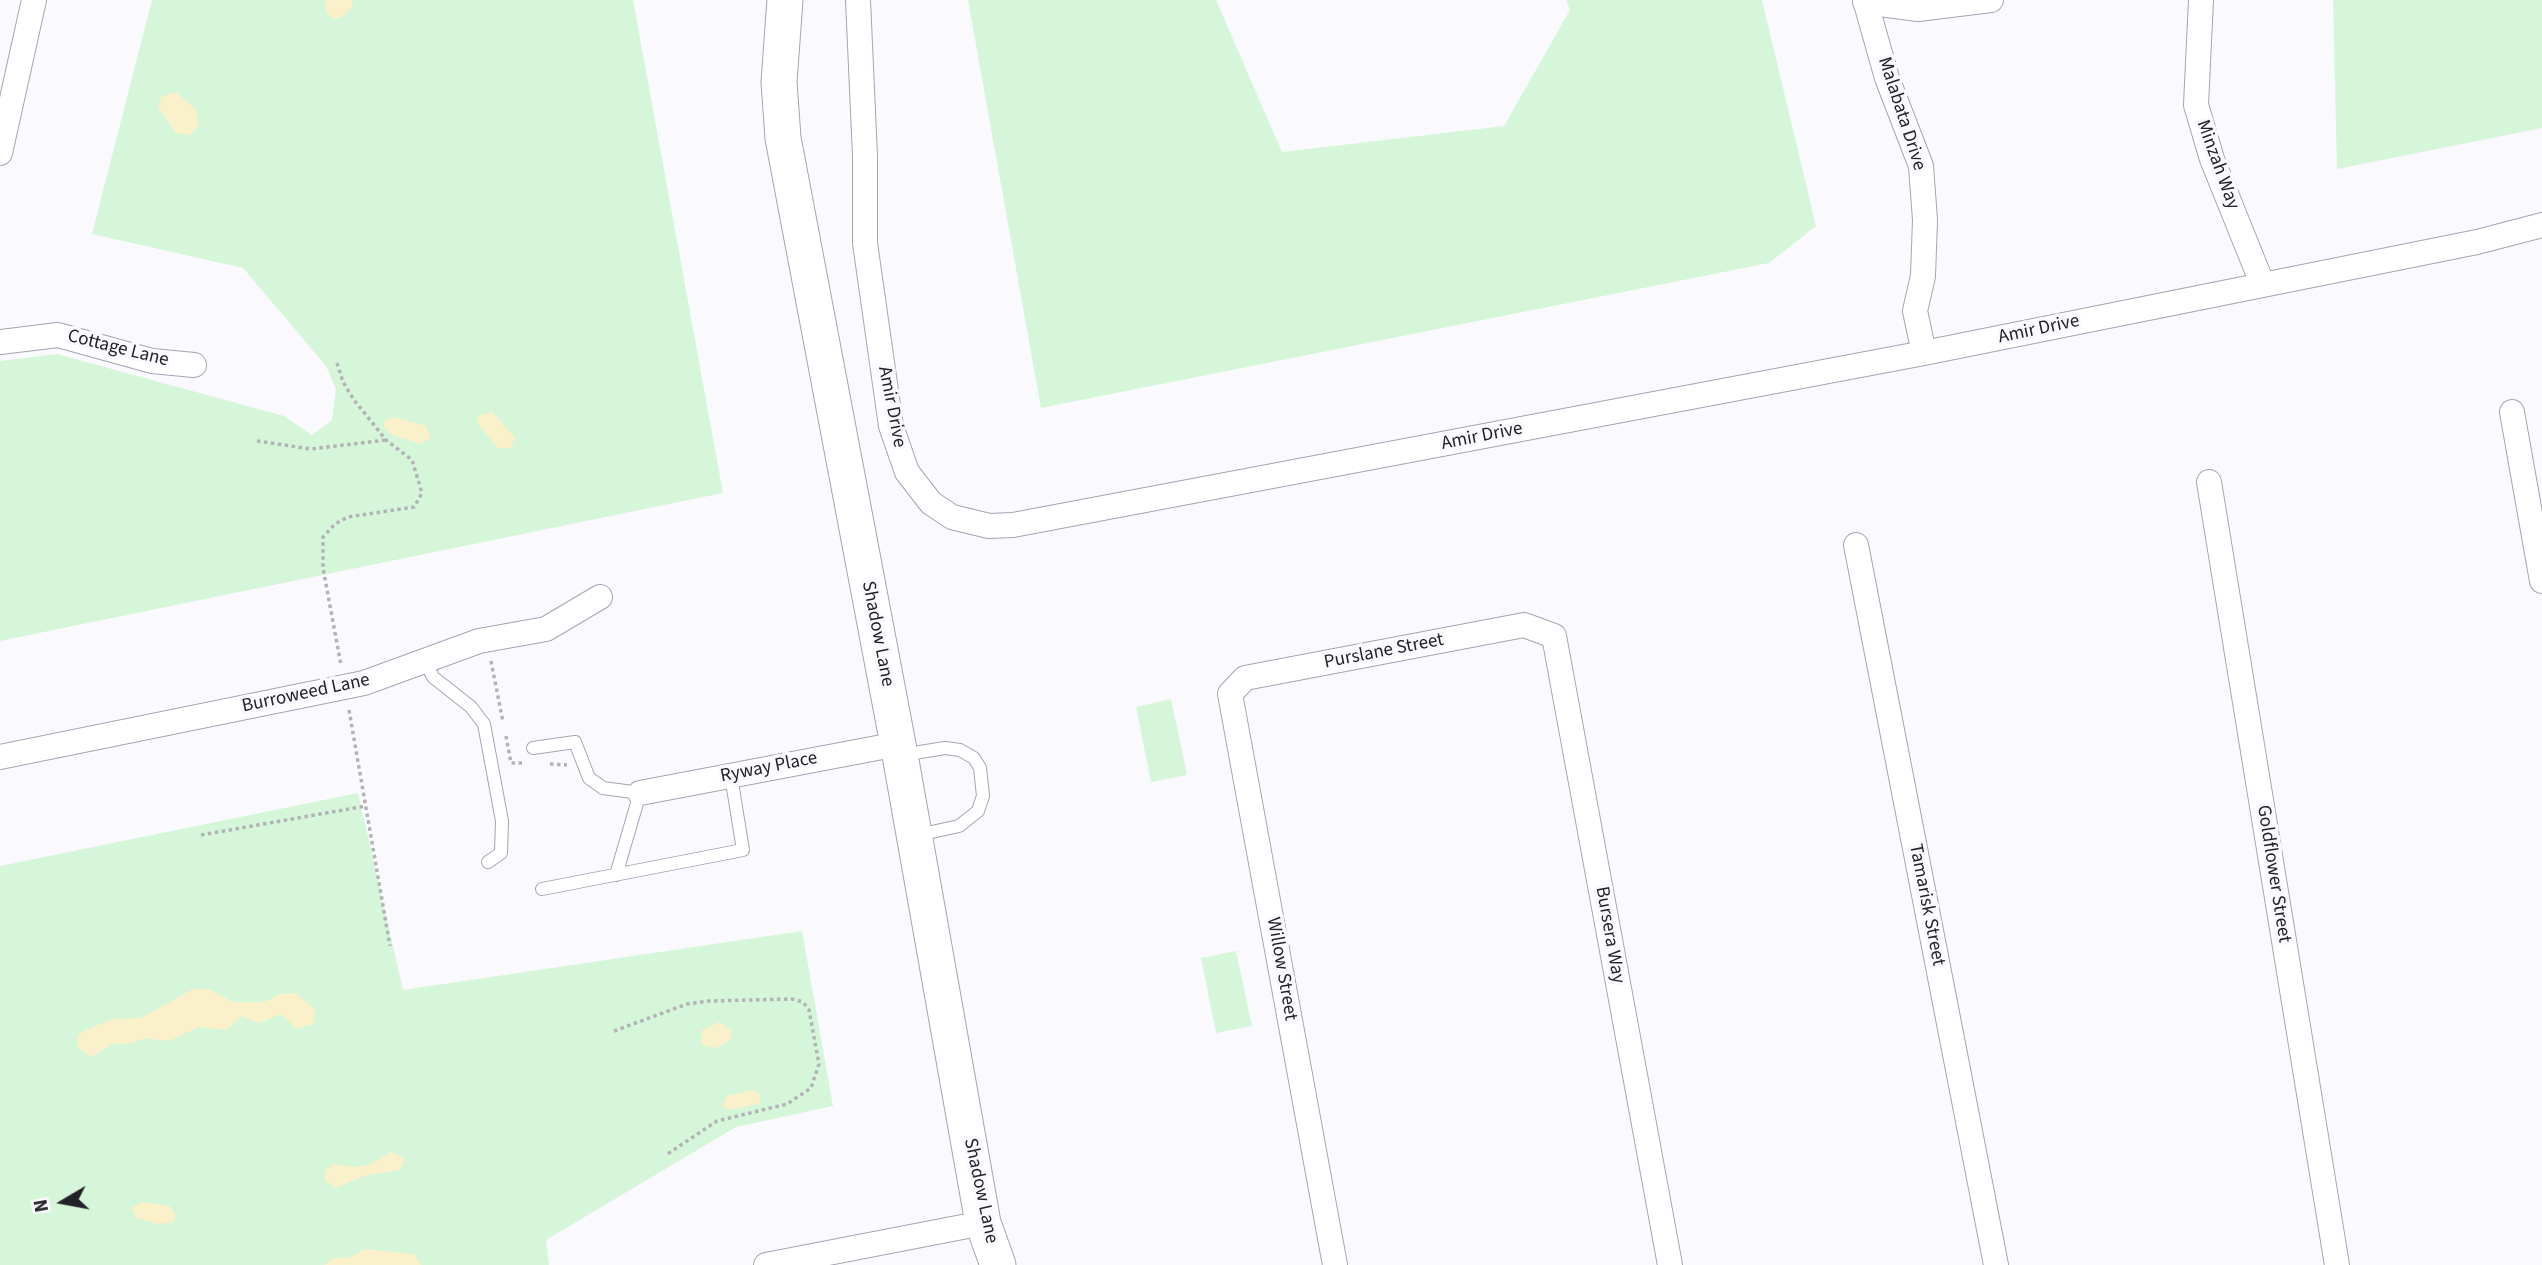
<!DOCTYPE html>
<style>
body{margin:0}
#map{position:relative;width:2542px;height:1265px;overflow:hidden;background:#faf9fd;font-family:"Source Sans 3",sans-serif}
canvas{display:block}
.north{position:absolute;left:28px;top:1167px;width:70px;height:70px;-webkit-text-stroke:5px #faf9fd;paint-order:stroke;rotate:260deg;font-size:19px;font-weight:700;line-height:28px;text-align:center;color:#232228}
.north::after{content:'';display:block;margin:auto;width:24px;height:32px;background:#232228;clip-path:polygon(50% 0,100% 100%,50% 72%,0 100%)}
</style>
<div id="map">
<canvas width="2542" height="1265"></canvas>
<div class="north">N</div>
</div>
<script>
const context = document.querySelector('canvas').getContext('2d');
context.lineJoin = 'round';
function fillPath(path, color) {
  context.fillStyle = color;
  context.fill(path, 'evenodd');
}
function toPath(rows) {
  const path = new Path2D();
  for (const r of rows) {
    path.moveTo(r[0], r[1]);
    for (let i = 2; i < r.length; i += 2) path.lineTo(r[i], r[i + 1]);
  }
  return path;
}
function stroke(path, color, width, dash) {
  context.strokeStyle = color;
  context.lineWidth = width;
  context.lineCap = dash ? 'butt' : 'round';
  context.setLineDash(dash || []);
  context.stroke(path);
}
function drawText(font, color, halo, rows, align = 'center') {
  context.font = font + ' "Source Sans 3",sans-serif';
  context.lineWidth = 7;
  context.setLineDash([]);
  context.textBaseline = 'middle';
  context.strokeStyle = halo;
  context.fillStyle = color;
  for (const [text, x, y, turn = 0] of rows) {
    context.save();
    context.translate(x, y);
    context.rotate((+turn || 0) * Math.PI / 180);
    context.textAlign = isNaN(turn) ? turn : align;
    if (halo) context.strokeText(text, 0, 0);
    context.fillText(text, 0, 0);
    context.restore();
  }
}
const green = toPath([
 [152,0,633,0,723,493,0,641,0,361,57,354,284,416,312,435,332,420,336,389,326,366,243,268,92,234],
 [968,0,1216,0,1282,152,1504,126,1570,10,1566,0,1762,0,1816,226,1769,263,1041,408],
 [2333,0,2542,0,2542,128,2337,169],
 [1171,699,1187,775,1151,782,1136,707],
 [358,793,403,990,802,931,833,1106,736,1127,546,1240,549,1265,0,1265,0,866],
 [1236,951,1252,1026,1216,1033,1201,958]
]);
const sand = toPath([
 [325,0,352,0,352,7,341,18,334,19,326,13],
 [176,92,195,109,198,118,198,126,190,135,176,133,158,106,162,96],
 [492,412,515,437,511,448,498,448,478,424,478,416],
 [393,417,425,425,431,438,421,444,391,434,384,427,384,421],
 [193,989,209,989,233,1002,265,1002,279,994,295,993,315,1009,313,1024,297,1029,281,1014,259,1023,241,1016,227,1030,199,1027,169,1041,145,1038,129,1044,114,1043,91,1057,77,1047,78,1035,84,1031,113,1019,141,1018],
 [719,1022,732,1031,730,1040,716,1048,702,1045,701,1031],
 [753,1090,761,1095,759,1104,729,1110,722,1106,727,1096],
 [391,1152,405,1159,400,1170,367,1175,336,1188,325,1181,325,1171,333,1164,358,1167,371,1164],
 [143,1202,170,1206,176,1216,173,1222,158,1224,137,1218,131,1208],
 [365,1249,414,1254,421,1265,324,1265,333,1258,348,1258]
]);
const path = toPath([
 [337,363,343,382,354,400,386,440,412,460,422,493,414,507,348,517,335,524,323,537,323,568,341,665],
 [257,441,311,449,386,440],
 [491,661,503,722],
 [349,710,390,946],
 [506,736,511,763,525,763],
 [550,764,567,765],
 [201,835,366,806],
 [614,1031,687,1004,709,1001,792,999,803,1002,809,1010,819,1064,811,1088,787,1104,717,1121,666,1155]
]);
const lane = toPath([
 [425,661,433,677,471,707,484,724,502,821,501,853,488,862],
 [533,748,575,742,589,778,603,788,640,793,616,875],
 [901,755,945,748,960,750,974,758,980,768,983,796,978,811,959,826,918,835],
 [542,889,743,850,731,776]
]);
const street = toPath([
 [858,0,865,156,865,243,891,426,907,472,931,503,952,517,989,526,1013,525,1924,353,2477,242,2542,225],
 [1865,0,1887,78,1921,166,1925,220,1923,276,1915,311,1924,353],
 [2201,0,2196,105,2212,159,2262,283],
 [1865,2,1918,9,1991,0],
 [0,153,34,0],
 [0,342,58,335,152,361,194,365],
 [2512,412,2542,581],
 [2209,482,2337,1265],
 [1856,545,1996,1265],
 [0,757,364,683,479,641,546,629,600,597],
 [640,793,898,744],
 [766,1265,983,1223],
 [1335,1265,1230,694,1245,678,1524,625,1554,636,1670,1265]
]);
const secondary = toPath([
 [785,0,779,82,783,138,900,755,983,1223,998,1265]
]);
const streetNames = [
 ["Malabata Drive",1901,114,72],
 ["Minzah Way",2217,165,70],
 ["Amir Drive",2039,330,-12],
 ["Cottage Lane",118,349,14],
 ["Amir Drive",891,407,79],
 ["Amir Drive",1482,437,-11],
 ["Shadow Lane",877,634,79],
 ["Purslane Street",1384,652,-11],
 ["Burroweed Lane",306,694,-12],
 ["Ryway Place",769,768,-11],
 ["Goldflower Street",2273,874,81],
 ["Tamarisk Street",1926,905,79],
 ["Bursera Way",1609,935,80],
 ["Willow Street",1281,969,80],
 ["Shadow Lane",980,1191,78]
];
fillPath(green, '#d6f6da');
fillPath(sand, '#faf1cb');
stroke(lane, '#a7a3b3', 14);
stroke(street, '#a7a3b3', 26);
stroke(secondary, '#a7a3b3', 37);
stroke(path, '#b3b2b7', 3.5, [3.5, 3.5]);
stroke(lane, '#fff', 12);
stroke(street, '#fff', 24);
stroke(secondary, '#fff', 35);
drawText('19px', '#232228', '#faf9fd', streetNames);
</script>
